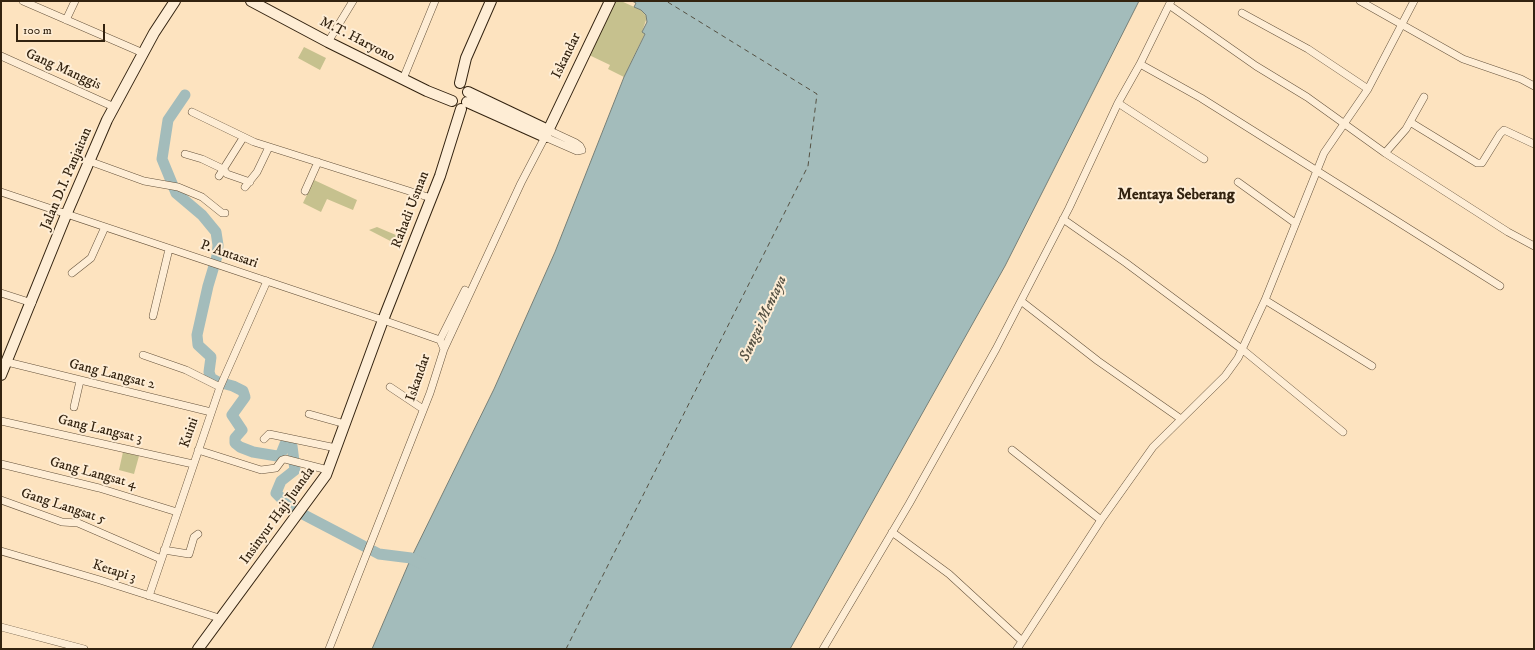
<!DOCTYPE html>
<style>
body{margin:0}
#map{position:relative;width:1535px;height:650px;overflow:hidden;background:#fde3bf;font-family:"IM FELL DW Pica",serif}
canvas{display:block}
.frame{position:absolute;inset:0;border:2px solid #332310;pointer-events:none}
.scale{position:absolute;left:16px;top:24px;width:89px;height:18px;box-sizing:border-box;border:2px solid #332310;border-top:0;padding-left:5px;font-size:12px;line-height:14px;white-space:nowrap;color:#332310;-webkit-text-stroke:3px #feedd5;paint-order:stroke}
</style>
<div id="map">
<canvas width="1535" height="650"></canvas>
<div class="frame"></div>
<div class="scale">100 m</div>
</div>
<script>
const context = document.querySelector('canvas').getContext('2d');
context.lineJoin = 'round';
function fillPath(path, color) {
  context.fillStyle = color;
  context.fill(path, 'evenodd');
}
function toPath(rows) {
  const path = new Path2D();
  for (const r of rows) {
    path.moveTo(r[0], r[1]);
    for (let i = 2; i < r.length; i += 2) path.lineTo(r[i], r[i + 1]);
  }
  return path;
}
function stroke(path, color, width, dash) {
  context.strokeStyle = color;
  context.lineWidth = width;
  context.lineCap = dash ? 'butt' : 'round';
  context.setLineDash(dash || []);
  context.stroke(path);
}
function drawText(font, color, halo, rows, align = 'center') {
  context.font = font + ' "IM FELL DW Pica",serif';
  context.lineWidth = 4;
  context.setLineDash([]);
  context.textBaseline = 'middle';
  context.strokeStyle = halo;
  context.fillStyle = color;
  for (const [text, x, y, turn = 0] of rows) {
    context.save();
    context.translate(x, y);
    context.rotate((+turn || 0) * Math.PI / 180);
    context.textAlign = isNaN(turn) ? turn : align;
    if (halo) context.strokeText(text, 0, 0);
    context.fillText(text, 0, 0);
    context.restore();
  }
}
const green = toPath([
 [615,1,621,1,641,10,647,17,642,32,645,33,624,77,608,69,610,65,589,55],
 [304,47,326,58,320,70,298,58],
 [314,180,357,200,353,210,327,199,321,212,303,203],
 [377,227,403,238,400,246,369,230],
 [123,452,139,456,134,474,119,470]
]);
const water = toPath([
 [632,1,1139,1,1005,266,790,649,372,649,411,558,494,389,555,252,624,77,645,34,642,32,647,22,646,15,641,10,634,7,636,3,632,1]
]);
const river = toPath([
 [185,95,168,120,162,159,176,193,202,215,216,232,218,245,217,256,208,286,197,335,198,345,211,357,209,372,211,378,218,382,233,386,243,391,245,397,232,415,242,430,235,438,235,443,240,447,253,452,277,456,281,454,285,444,287,443,292,446,295,470,281,481,276,493,291,508,379,554,411,558,423,564]
]);
const ferry = toPath([
 [566,649,808,166,817,94,666,1]
]);
const street = toPath([
 [23,1,143,53],
 [1360,1,1463,59,1521,79,1534,86],
 [1169,5,1256,66,1307,97,1385,153,1508,232,1534,246],
 [1242,13,1308,49,1368,89],
 [66,20,75,1],
 [328,42,353,1],
 [1,56,114,107],
 [1140,64,1201,98,1500,286],
 [403,79,435,1],
 [1118,103,1204,159],
 [192,112,254,142,431,198],
 [1410,122,1477,163,1482,163,1500,134,1504,130,1534,144],
 [1385,153,1406,129,1424,97],
 [185,154,202,159,223,169,227,174,250,182],
 [89,161,144,181,178,187,202,197,222,213,225,213],
 [219,176,243,138],
 [1238,182,1295,223],
 [245,187,257,172,269,147],
 [305,191,318,162],
 [1,192,383,320,440,340,444,349],
 [1063,219,1126,263,1243,350,1343,432],
 [72,273,91,258,105,227],
 [1,293,32,303],
 [1265,300,1372,366],
 [1021,301,1098,361,1181,419],
 [153,316,169,249],
 [440,340,465,290],
 [143,355,186,370,220,387],
 [7,362,211,412],
 [390,387,423,409],
 [74,407,80,381],
 [309,414,345,424],
 [1,421,193,464],
 [264,439,269,434,336,448],
 [198,450,261,470,276,468,282,460,285,459,328,470],
 [1012,450,1101,520],
 [1,464,99,488,177,512],
 [1,500,62,522,78,523,161,559],
 [892,532,949,574,1022,641],
 [164,550,189,554,194,537,198,534],
 [1,551,100,580,219,618],
 [149,596,220,387,267,281],
 [1,627,84,649],
 [329,649,430,393,444,349,521,183,545,137,577,151,582,150,580,146,576,143,548,130],
 [823,649,909,504,996,349,1069,208,1118,103,1140,64,1171,1],
 [1017,649,1101,520,1153,447,1225,376,1238,358,1265,300,1324,153,1368,89,1414,1]
]);
const secondary = toPath([
 [251,1,328,42,427,91,452,101],
 [460,83,466,58,491,1],
 [468,92,548,130],
 [467,102,545,137,610,1],
 [1,375,66,215,107,120,154,33,175,1],
 [198,649,326,475,383,320,440,176,461,109]
]);
const streetNames = [
 ["M.T. Haryono",357,40,27],
 ["Iskandar",567,56,-64],
 ["Gang Manggis",63,70,24],
 ["Jalan D.I. Panjaitan",67,179,-67],
 ["Rahadi Usman",411,210,-69],
 ["P. Antasari",229,255,19],
 ["Gang Langsat 2",112,375,14],
 ["Iskandar",419,378,-71],
 ["Gang Langsat 3",100,430,13],
 ["Kuini",190,433,-71],
 ["Gang Langsat 4",93,474,15],
 ["Gang Langsat 5",63,507,18],
 ["Insinyur Haji Juanda",278,516,-54],
 ["Ketapi 3",114,572,18]
];
const waterNames = [
 ["Sungai Mentaya",764,319,-65]
];
const quarterNames = [
 ["Mentaya Seberang",1176,196]
];
fillPath(green, '#c6c18e');
fillPath(water, '#a3bcbb');
stroke(water, '#767f77', 1);
stroke(river, '#a3bcbb', 11);
stroke(ferry, '#555143', 1, [5, 4]);
stroke(street, '#66533c', 8);
stroke(secondary, '#332310', 12);
stroke(street, '#feedd5', 7);
stroke(secondary, '#feedd5', 10);
drawText('14px', '#332310', '#feedd5', streetNames);
drawText('italic 15px', '#555143', '#feedd5', waterNames);
drawText('bold 16px', '#332310', '#feedd5', quarterNames);
</script>
